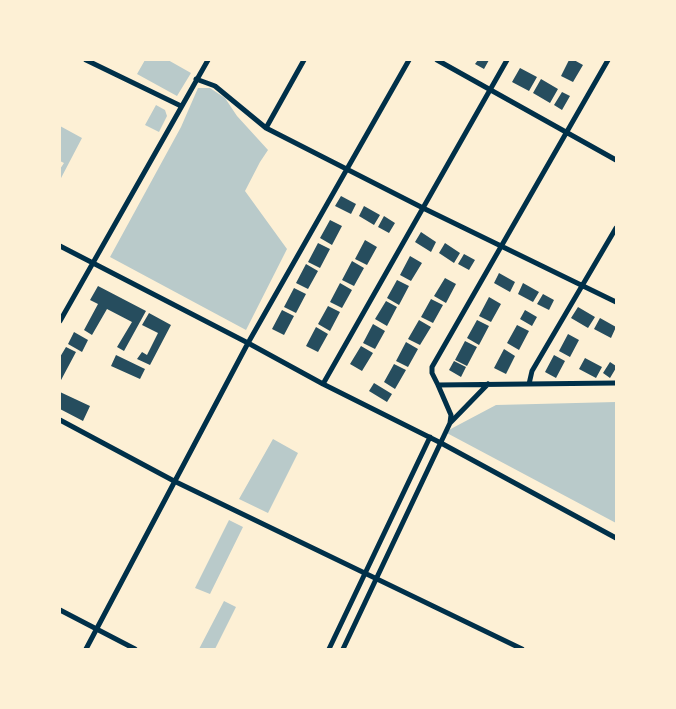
<!DOCTYPE html>
<style>
body{margin:0}
#map{position:relative;width:676px;height:709px;overflow:hidden;background:#fdf0d5;font-family:"Noto Serif",serif}
canvas{display:block}
.frame{position:absolute;inset:0;border:61px solid #fdf0d5;pointer-events:none}
</style>
<div id="map">
<canvas width="676" height="709"></canvas>
<div class="frame"></div>
</div>
<script>
const context = document.querySelector('canvas').getContext('2d');
context.lineJoin = 'round';
function fillPath(path, color) {
  context.fillStyle = color;
  context.fill(path, 'evenodd');
}
function toPath(rows) {
  const path = new Path2D();
  for (const r of rows) {
    path.moveTo(r[0], r[1]);
    for (let i = 2; i < r.length; i += 2) path.lineTo(r[i], r[i + 1]);
  }
  return path;
}
function stroke(path, color, width, dash) {
  context.strokeStyle = color;
  context.lineWidth = width;
  context.lineCap = dash ? 'butt' : 'round';
  context.setLineDash(dash || []);
  context.stroke(path);
}
const green = toPath([
 [145,60,168,60,191,73,177,96,137,74],
 [198,88,210,88,225,98,237,116,268,150,260,162,245,191,287,249,246,330,110,257,181,127],
 [156,105,165,110,167,116,159,132,145,125],
 [60,126,82,138,60,180,60,169,64,163,60,161],
 [616,402,616,523,445,432,496,405],
 [273,439,298,453,268,513,239,499],
 [229,520,243,527,210,594,195,588],
 [224,601,236,607,215,649,199,649]
]);
const building = toPath([
 [478,60,489,60,484,69,475,64],
 [569,60,574,60,583,65,573,82,561,76],
 [520,68,537,77,529,91,512,82],
 [541,79,558,89,550,103,533,93],
 [562,92,570,96,562,110,554,105],
 [341,196,356,204,351,214,335,206],
 [364,206,380,215,374,225,359,216],
 [384,216,395,223,389,233,378,227],
 [330,220,342,226,332,245,320,238],
 [421,232,436,242,431,252,415,242],
 [365,240,377,247,367,265,355,259],
 [318,243,330,249,320,268,308,262],
 [445,243,460,253,454,263,439,253],
 [464,254,475,260,469,270,458,264],
 [410,256,422,263,411,281,400,275],
 [352,261,364,268,354,286,342,280],
 [306,264,318,271,308,289,296,283],
 [499,273,515,282,510,292,494,283],
 [445,278,456,284,446,303,434,296],
 [397,280,409,286,399,305,387,298],
 [340,283,352,290,342,308,330,302],
 [523,283,539,292,533,302,518,294],
 [98,286,146,311,124,351,117,347,132,322,107,309,92,335,84,330,98,304,90,300],
 [294,288,306,294,296,313,284,307],
 [543,294,554,300,549,310,537,304],
 [489,297,501,304,491,322,479,316],
 [431,299,443,305,433,323,421,317],
 [386,301,397,307,387,326,375,319],
 [328,306,340,312,330,331,318,324],
 [578,307,595,317,588,328,571,318],
 [282,310,294,316,284,335,272,329],
 [525,310,537,317,532,326,520,319],
 [149,313,171,325,150,365,137,359,142,352,147,355,158,333,142,325],
 [600,318,616,327,611,338,594,329],
 [419,320,431,327,420,345,408,339],
 [477,320,489,326,479,345,467,338],
 [373,324,385,331,375,349,363,343],
 [517,325,529,331,519,350,507,343],
 [316,327,328,334,318,352,306,346],
 [74,332,88,340,82,352,68,344],
 [568,334,579,340,570,357,559,351],
 [465,341,477,347,467,366,455,360],
 [406,342,418,349,408,367,396,361],
 [361,346,373,353,362,371,350,364],
 [66,347,76,352,60,382,60,357],
 [504,349,515,356,506,374,494,368],
 [116,355,145,369,140,379,111,366],
 [554,355,565,361,556,378,545,372],
 [585,358,602,367,596,378,579,369],
 [454,361,466,367,461,377,449,370],
 [610,362,616,366,616,368,610,378,603,373],
 [394,364,406,370,395,389,384,382],
 [374,383,392,394,387,402,369,391],
 [60,392,90,406,83,421,60,409]
]);
const minor = toPath([
 [86,60,181,106],
 [437,60,616,160],
 [608,60,432,367,432,373,438,385,616,383],
 [196,79,215,86,266,128,423,208,616,302],
 [266,128,304,60],
 [60,246,248,343,323,384,441,443,616,538],
 [60,321,208,60],
 [323,384,507,60],
 [529,384,532,371,616,228],
 [60,420,174,481,522,649],
 [450,423,488,384],
 [60,610,135,649],
 [86,649,248,343,409,60],
 [329,649,430,437],
 [343,649,450,423,451,415,438,385]
]);
fillPath(green, '#b9caca');
fillPath(building, '#264d5e');
stroke(minor, '#003049', 5);
</script>
